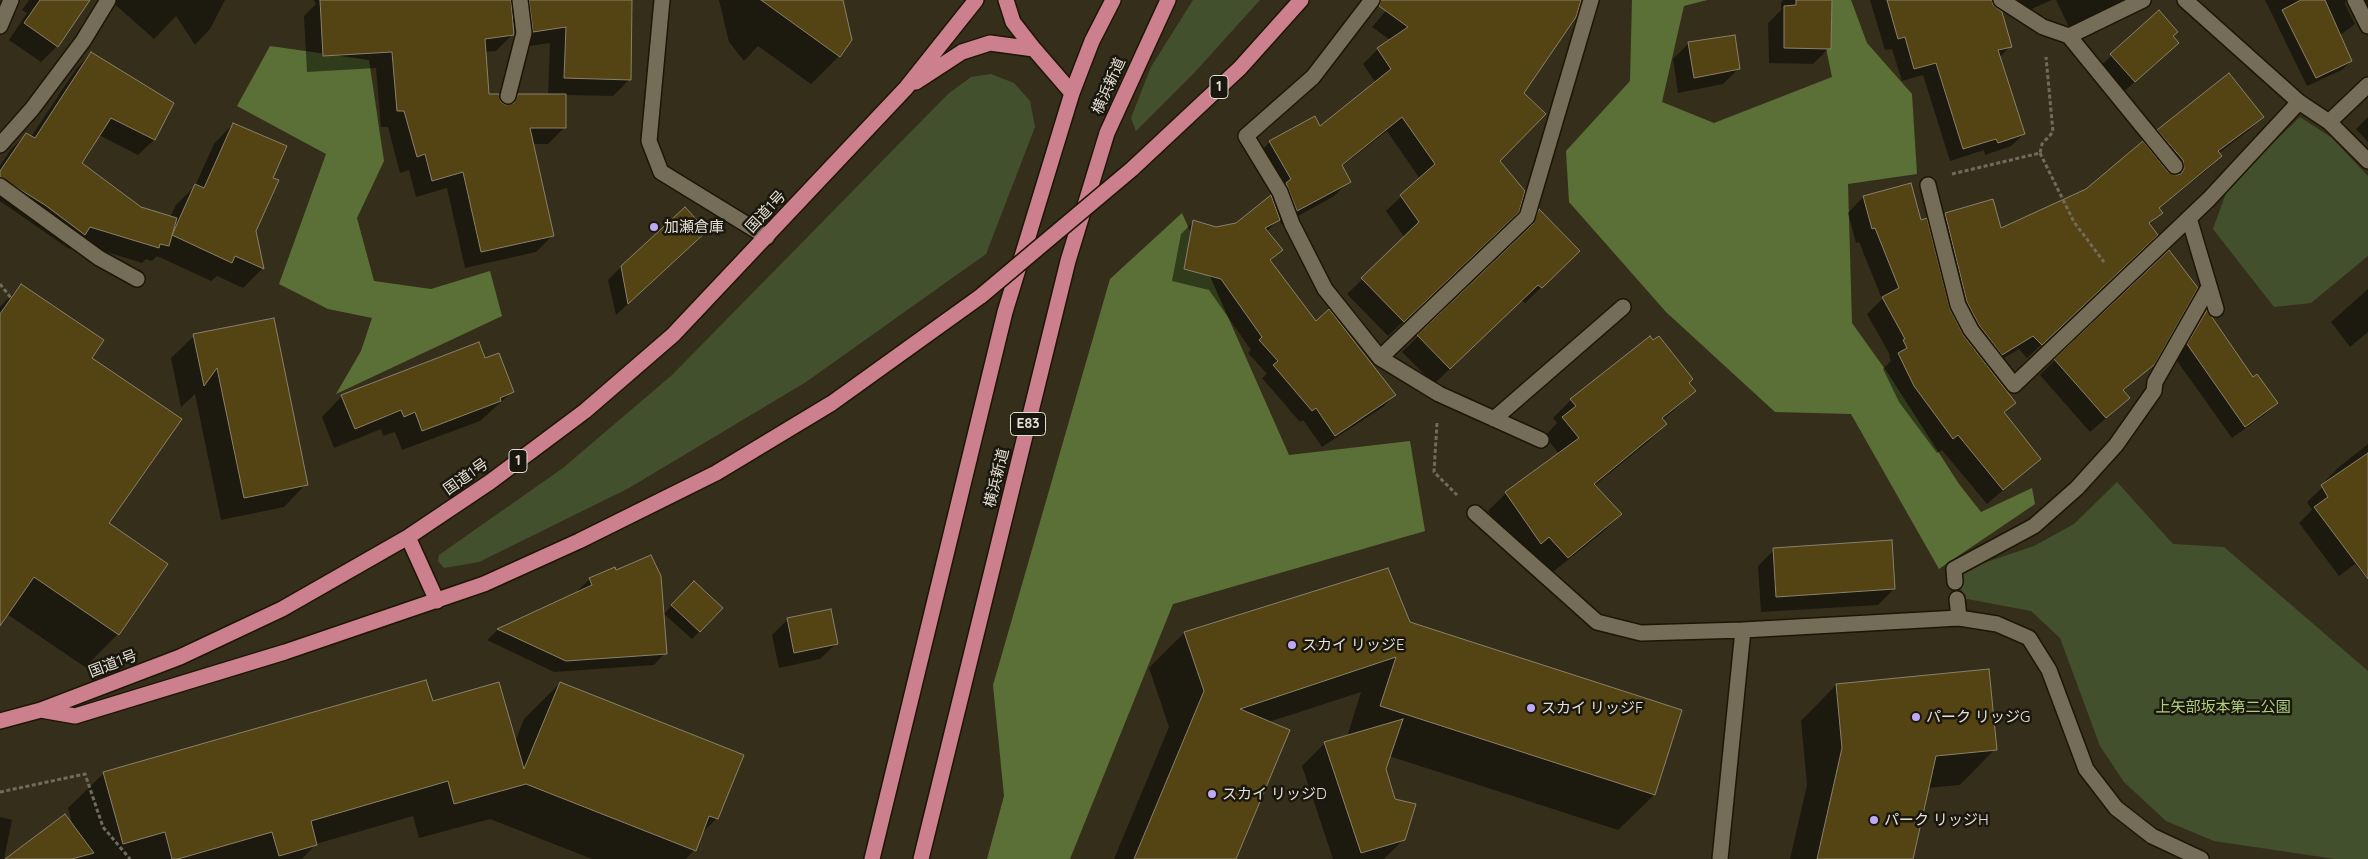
<!DOCTYPE html>
<meta charset="utf-8">
<style>
body{margin:0}
canvas{display:block;background:#352e1b}
</style>
<canvas width="2368" height="859"></canvas>
<script>
const context = document.querySelector('canvas').getContext('2d');
context.lineJoin = 'round';
function fillPath(path, color) {
  context.fillStyle = color;
  context.fill(path, 'evenodd');
}
function toPath(rows) {
  const path = new Path2D();
  for (const r of rows) {
    path.moveTo(r[0], r[1]);
    for (let i = 2; i < r.length; i += 2) path.lineTo(r[i], r[i + 1]);
  }
  return path;
}
function stroke(path, color, width, dash) {
  context.strokeStyle = color;
  context.lineWidth = width;
  context.lineCap = dash ? 'butt' : 'round';
  context.setLineDash(dash || []);
  context.stroke(path);
}
function drawText(font, color, halo, rows, align = 'center') {
  context.font = font + ' Quicksand,"Noto Sans JP",sans-serif';
  context.lineWidth = 5;
  context.setLineDash([]);
  context.textBaseline = 'middle';
  context.strokeStyle = halo;
  context.fillStyle = color;
  for (const [text, x, y, turn = 0] of rows) {
    context.save();
    context.translate(x, y);
    context.rotate((+turn || 0) * Math.PI / 180);
    context.textAlign = isNaN(turn) ? turn : align;
    if (halo) context.strokeText(text, 0, 0);
    context.fillText(text, 0, 0);
    context.restore();
  }
}
const green = toPath([
 [1193,0,1260,0,1195,72,1136,131,1131,118,1151,67],
 [991,74,1014,83,1030,101,1035,127,986,254,806,382,629,488,479,562,444,568,438,561,439,555,563,468,672,375,948,94,971,77],
 [2300,117,2332,138,2368,176,2368,256,2311,303,2274,307,2213,229,2229,185],
 [2117,482,2173,544,2224,547,2368,671,2368,859,2335,859,2214,841,2166,821,2124,782,2100,746,2060,638,2031,611,1962,598,1960,571,2034,546,2074,524]
]);
const forest = toPath([
 [1632,0,1707,0,1684,6,1662,102,1714,123,1832,77,1816,0,1851,0,1867,43,1912,94,1917,174,1848,184,1852,323,1887,372,1959,484,1981,512,2032,488,2035,504,1939,569,1851,414,1775,412,1666,312,1569,202,1566,151,1630,81],
 [270,46,369,60,384,161,357,218,374,281,431,289,490,271,502,316,336,394,361,351,372,318,328,309,279,284,326,154,237,106],
 [1182,213,1289,455,1410,441,1425,531,1173,604,1070,859,987,859,1004,796,993,685,1110,279]
]);
const shadow = toPath([
 [29,0,89,0,57,46,41,62,9,40,27,13,22,10],
 [110,0,225,0,210,29,195,45,176,16,154,39],
 [314,0,627,0,629,80,613,96,565,95,565,127,548,144,532,144,552,236,536,252,465,268,447,188,416,197,409,170,400,173,388,127,381,127,376,68,307,72,304,16,316,4],
 [512,22,514,22,517,48,550,43,548,95,519,95,508,106,501,104,488,95,484,52,496,51,513,34],
 [719,0,842,0,839,56,811,84,758,46,744,61,729,42],
 [1395,0,1581,0,1573,23,1565,31,1522,93,1499,161,1502,227,1388,336,1347,294,1405,238,1386,211,1420,179,1387,131,1341,167,1349,181,1334,196,1282,225,1279,219,1266,232,1281,250,1269,262,1316,323,1395,395,1383,407,1322,447,1303,420,1300,422,1262,378,1267,374,1248,353,1251,350,1209,290,1172,281,1181,234,1193,222,1216,228,1236,224,1276,195,1255,157,1270,142,1320,128,1376,83,1363,64,1378,49,1390,40,1372,27],
 [1783,0,1831,0,1829,48,1813,64,1769,63,1768,23,1781,10,1781,3],
 [1870,0,2052,0,2013,17,1997,6,1995,8,2004,15,2002,17,2010,46,1999,58,2024,134,2011,146,1985,155,1984,150,1950,161,1923,75,1902,81,1892,49,1885,50],
 [2056,0,2123,0,2069,27],
 [2265,0,2346,0,2345,4,2355,24,2339,36,2351,61,2342,70,2307,86],
 [2347,0,2368,0,2368,23,2351,1],
 [2159,12,2177,43,2118,97,2095,71],
 [1689,43,1739,68,1723,84,1678,93,1673,59],
 [91,53,173,103,154,140,138,155,99,135,80,163,141,208,170,217,176,205,195,186,214,144,233,124,262,269,243,288,217,276,211,281,157,256,152,261,146,259,142,263,75,242,69,249,0,201,0,166,11,149,27,134,31,137,76,69],
 [2262,117,2248,131,2219,153,2221,156,2207,170,2158,209,2161,213,2149,225,2142,249,2027,358,2019,349,1987,368,2014,403,2003,414,2039,459,1987,504,1942,450,1937,453,1899,402,1883,369,1891,361,1889,356,1890,355,1867,314,1882,299,1859,242,1856,243,1848,213,1863,197,1910,184,1948,310,1953,316,1931,228,1945,214,2000,230,2086,190,2144,145,2158,131],
 [2368,117,2368,142,2356,129],
 [1539,210,1579,251,1525,303,1521,300,1434,384,1402,352,1518,240,1524,226],
 [693,244,616,315,608,280,621,267],
 [21,285,90,358,118,634,85,667,7,614,0,624,0,307],
 [2368,289,2368,332,2350,347,2331,322],
 [2206,312,2253,378,2277,403,2264,415,2232,438,2175,358,2194,324],
 [194,336,306,484,284,507,221,520,195,394,181,407,171,358],
 [485,360,512,392,480,421,402,450,395,432,383,436,381,429,334,448,322,417,342,396],
 [2055,360,2154,363,2123,391,2129,398,2090,432,2040,375],
 [1688,383,1695,391,1663,420,1666,424,1648,442,1594,486,1621,514,1603,532,1549,575,1523,561,1488,511,1506,493,1559,454,1545,436,1557,423,1553,418,1571,400],
 [2368,444,2368,580,2355,564,2339,576,2299,523,2312,510,2307,502,2326,484,2324,482,2339,467],
 [1774,550,1894,589,1878,605,1761,612,1758,566],
 [590,579,665,653,654,665,554,672,487,640,497,630,579,592,578,590],
 [686,590,722,608,692,639,664,614],
 [788,619,837,643,820,659,779,668,772,635],
 [1409,623,1681,711,1654,795,1618,830,1389,756,1385,769,1404,839,1384,859,1333,859,1302,766,1325,743,1347,737,1361,692,1269,722,1235,859,1114,859,1169,727,1149,668,1184,633],
 [1988,670,1995,749,1960,785,1927,788,1911,859,1790,859,1807,785,1801,721,1836,685],
 [560,683,717,818,701,834,694,850,686,859,592,859,490,819,419,838,413,816,316,844,302,859,7,859,73,827,68,808,104,773,432,703,515,742,524,719],
 [0,817,12,820,4,859,0,859]
]);
const building = toPath([
 [40,0,90,0,58,47,24,23,40,0],
 [320,0,511,0,514,35,485,39,489,94,499,94,501,102,506,105,514,103,518,94,566,94,566,128,530,128,554,236,481,252,463,172,432,181,425,154,417,157,404,111,397,111,392,52,323,56,320,0],
 [529,0,632,0,631,80,564,78,566,27,533,32,529,0],
 [761,0,843,0,852,40,840,57,761,0],
 [1381,0,1581,0,1576,17,1524,93,1546,114,1500,161,1525,191,1519,212,1404,322,1361,278,1419,222,1400,195,1435,164,1402,117,1342,165,1351,182,1297,211,1286,183,1291,179,1269,141,1315,116,1320,126,1391,69,1377,48,1408,27,1379,6,1381,0],
 [1796,0,1832,0,1831,49,1784,48,1784,6,1796,5,1796,0],
 [1887,0,1992,0,1993,5,2002,12,2012,47,1998,50,2025,134,1998,143,1996,139,1963,149,1936,63,1914,69,1905,37,1898,39,1887,0],
 [2301,0,2325,0,2352,61,2316,78,2282,10,2301,0],
 [2159,10,2178,32,2173,36,2179,43,2135,82,2110,54,2159,10],
 [1735,35,1740,69,1694,78,1688,42,1735,35],
 [91,52,174,103,155,140,111,118,82,163,141,207,177,218,169,246,160,244,159,248,90,227,85,235,45,205,0,177,0,171,26,133,35,138,91,52],
 [2229,73,2264,117,2218,151,2222,156,2159,208,2163,213,2149,223,2158,235,2042,345,2033,336,2002,355,1979,325,1967,302,1945,213,1993,199,2001,228,2086,189,2143,141,2168,172,2176,175,2181,174,2184,169,2183,160,2157,130,2229,73],
 [233,123,287,146,273,178,279,180,256,231,264,269,235,256,232,263,172,235,195,184,204,188,233,123],
 [1911,183,1921,220,1927,218,1950,309,1964,336,2016,403,2004,412,2041,459,2003,490,1958,435,1953,439,1914,386,1898,353,1907,348,1903,340,1905,339,1882,297,1899,288,1875,228,1872,229,1863,196,1911,183],
 [1271,195,1280,220,1265,228,1283,250,1270,260,1316,321,1329,309,1396,395,1335,436,1316,408,1312,411,1273,365,1278,361,1259,340,1262,337,1221,279,1184,269,1193,220,1216,227,1236,223,1271,195],
 [685,207,707,231,628,304,621,266,685,207],
 [1539,209,1580,251,1542,288,1538,285,1450,369,1417,335,1533,224,1539,209],
 [2169,250,2198,288,2155,364,2123,390,2130,398,2106,418,2054,359,2169,250],
 [21,284,104,340,92,358,182,419,109,523,168,564,119,635,34,577,0,626,0,314,21,284],
 [2207,310,2253,377,2257,374,2278,403,2245,427,2187,344,2207,310],
 [274,318,308,485,244,498,217,368,204,386,193,334,274,318],
 [1650,336,1653,340,1659,336,1693,379,1689,383,1696,391,1662,418,1667,424,1594,484,1622,514,1568,558,1549,537,1541,544,1505,492,1579,438,1562,417,1576,406,1570,399,1650,336],
 [479,342,485,358,499,353,514,392,500,398,501,401,422,431,415,412,404,417,401,410,355,429,341,395,479,342],
 [2368,453,2368,579,2314,507,2328,497,2321,485,2368,453],
 [1892,540,1895,589,1776,597,1773,548,1892,540],
 [651,555,661,576,667,654,566,661,497,629,592,585,589,578,615,567,616,570,651,555],
 [1388,568,1410,622,1682,710,1655,795,1380,706,1396,657,1240,709,1290,730,1236,859,1134,859,1204,691,1184,632,1388,568],
 [694,581,723,608,700,632,671,605,694,581],
 [831,609,838,644,794,653,787,618,831,609],
 [1989,669,1997,750,1936,756,1913,859,1817,859,1842,748,1836,684,1989,669],
 [426,680,433,701,499,682,524,769,560,682,744,755,718,819,709,816,696,851,526,784,454,804,448,781,311,821,317,845,279,856,272,832,178,859,172,859,165,832,123,844,103,772,426,680],
 [1403,719,1386,769,1395,799,1416,804,1405,840,1361,853,1324,742,1403,719],
 [65,814,94,853,72,859,5,859,65,814]
]);
const path = toPath([
 [2040,153,2074,222,2104,262],
 [1952,174,2040,153,2042,144,2053,132,2046,57],
 [0,284,11,298],
 [1437,423,1434,472,1457,495],
 [0,792,85,774,103,827,130,859]
]);
const minor = toPath([
 [662,0,649,141,661,172,767,237],
 [1372,0,1313,77,1246,136,1280,192,1292,224,1325,289,1380,358,1439,394,1541,440],
 [2001,0,2043,27,2069,36,2143,0],
 [2185,0,2299,102,2329,122,2368,85],
 [2355,0,2368,26],
 [0,26,11,0],
 [2069,36,2175,166],
 [508,96,524,33,520,0],
 [2329,122,2368,161],
 [0,145,32,109,83,41,108,0],
 [1928,185,1958,305,1971,330,2014,385,2209,199,2299,102],
 [0,186,99,258,137,279],
 [2189,218,2216,309],
 [1380,358,1527,217,1591,0],
 [1494,419,1623,307],
 [1475,513,1597,622,1641,633,1743,630,1959,618,1997,624,2029,638,2049,670,2086,769,2116,808,2152,836,2201,859],
 [1955,582,1954,569,2034,526,2077,488,2116,445,2154,391,2155,382,2209,287],
 [1957,599,1959,618],
 [1720,859,1743,630]
]);
const highway = toPath([
 [1006,0,1013,22,1034,49],
 [916,82,962,52,990,43,1034,49,1072,93],
 [1132,169,1240,68,1301,0],
 [408,537,437,601],
 [41,710,75,716,285,652,484,584,579,541,716,473,832,403,981,296],
 [0,721,41,710,180,657,282,609,408,537,490,482,585,411,673,335,906,88,976,0],
 [872,859,1005,312,1072,93,1092,41,1113,0],
 [921,859,1068,261,1107,133,1168,0]
]);
const highwayBridge = toPath([
 [981,296,1132,169]
]);
const markers = [
 [654,227,5,"#bcaaf5"],
 [1292,645,5,"#bcaaf5"],
 [1531,708,5,"#bcaaf5"],
 [1916,717,5,"#bcaaf5"],
 [1212,794,5,"#bcaaf5"],
 [1874,820,5,"#bcaaf5"]
];
const shields = [
 [1219,87,18],
 [1028,424,35],
 [518,461,18]
];
const shieldNames = [
 ["1",1219,87],
 ["E83",1028,424],
 ["1",518,461]
];
const streetNames = [
 ["横浜新道",1109,86,-66],
 ["国道1号",766,212,-47],
 ["国道1号",466,477,-35],
 ["横浜新道",997,478,-76],
 ["国道1号",113,664,-21]
];
const poiNames = [
 ["加瀬倉庫",664,227],
 ["スカイ リッジE",1302,645],
 ["スカイ リッジF",1541,708],
 ["パーク リッジG",1926,717],
 ["スカイ リッジD",1222,794],
 ["パーク リッジH",1884,820]
];
const parkNames = [
 ["上矢部坂本第二公園",2223,707]
];
fillPath(green, '#43502d');
fillPath(forest, '#5a7036');
fillPath(shadow, '#0007');
fillPath(building, '#544413');
stroke(building, '#89806b', 1);
stroke(minor, '#1d1605', 18);
stroke(highway, '#1d1605', 18);
stroke(path, '#716b5b', 3, [4, 2.5]);
stroke(minor, '#756d58', 15);
stroke(highway, '#cc7f8d', 15);
stroke(highwayBridge, '#1d1605', 18, []);
stroke(highwayBridge, '#cc7f8d', 15);
for (const [x, y, r, color] of markers) {
  const dot = new Path2D();
  dot.arc(x, y, r, 0, 2 * Math.PI);
  context.fillStyle = color;
  context.fill(dot);
  stroke(dot, '#1a170e', 2);
}
for (const [x, y, w] of shields) {
  const box = new Path2D();
  box.roundRect(x - w / 2, y - 11.5, w, 23, 4);
  context.fillStyle = '#1a170e';
  context.fill(box);
  stroke(box, '#e5e0d5', 1);
}
drawText('bold 14px', '#e5e0d5', null, shieldNames);
drawText('15px', '#e5e0d5', '#1a170e', streetNames);
drawText('15px', '#e5e0d5', '#1a170e', poiNames, 'left');
drawText('15px', '#afcf7b', '#1a170e', parkNames);
</script>
